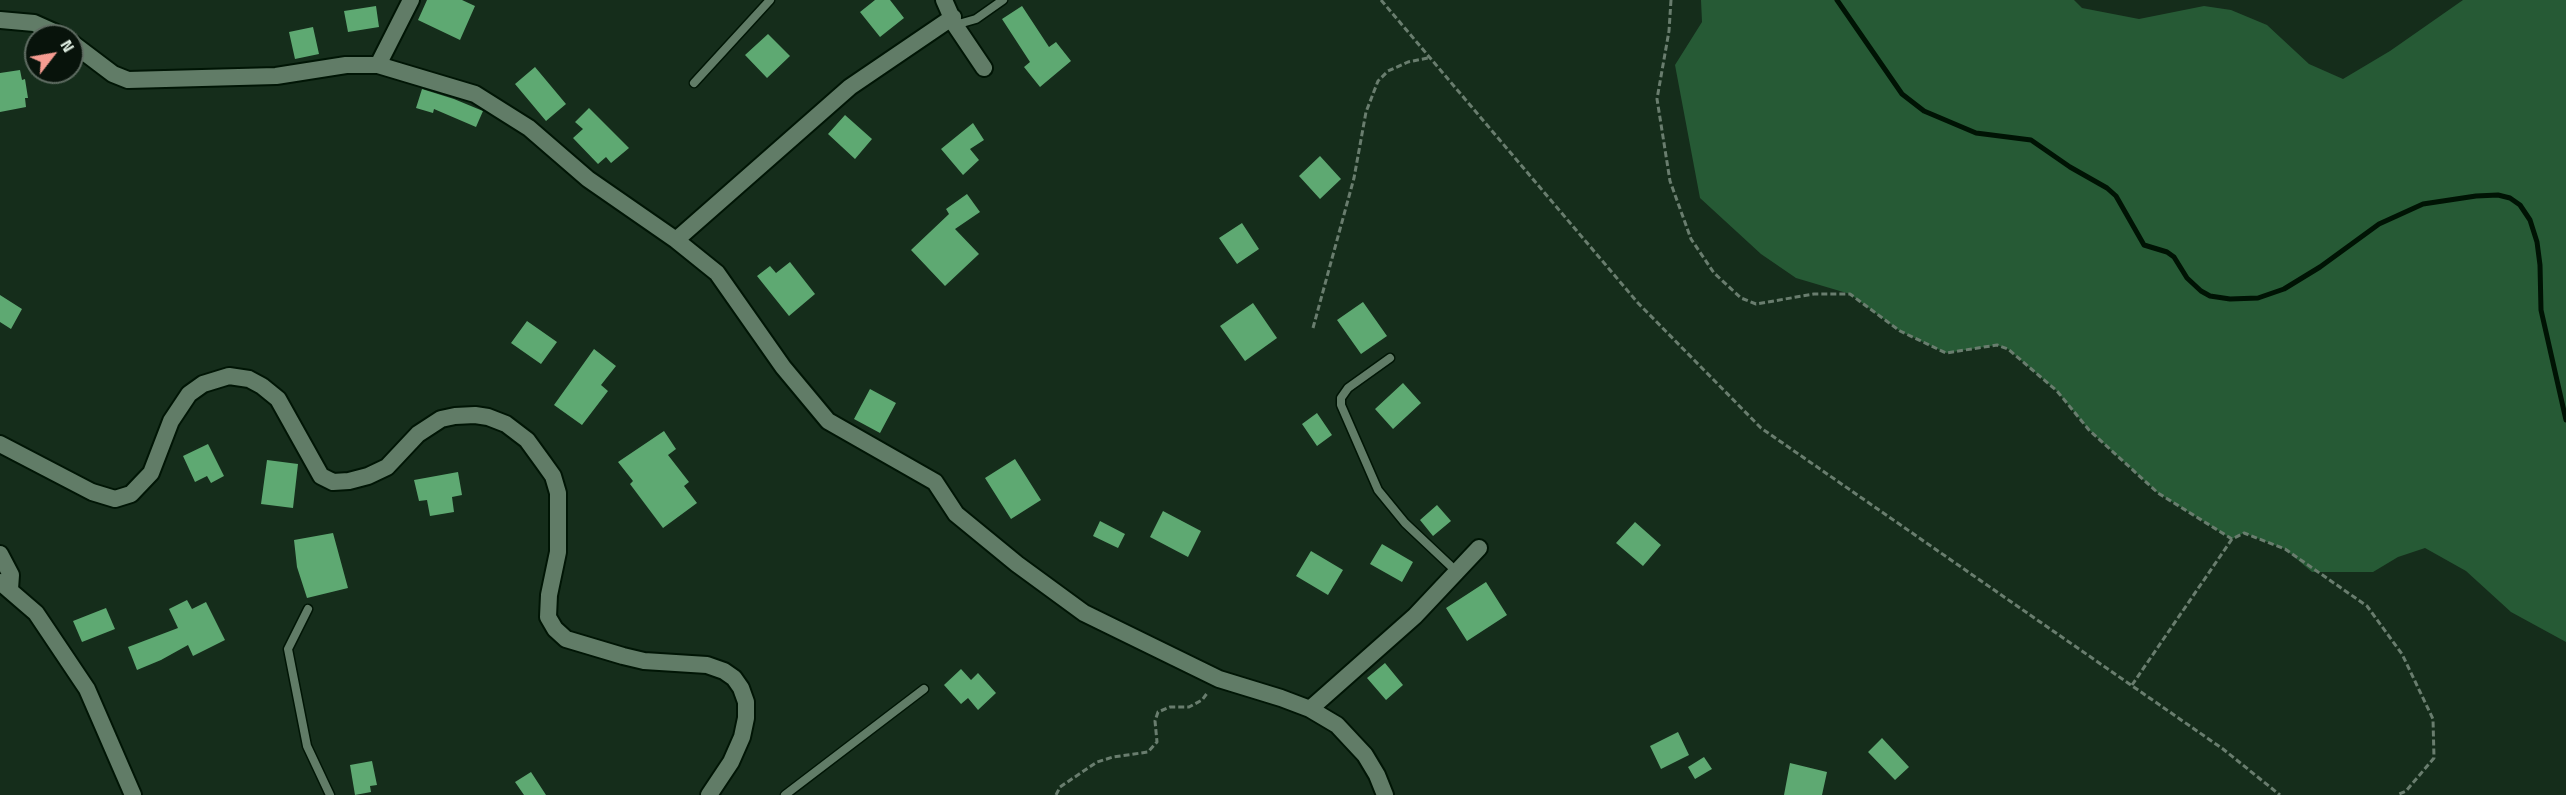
<!DOCTYPE html>
<style>
body{margin:0}
#map{position:relative;width:2566px;height:795px;overflow:hidden;background:#152d1b;font-family:"Titillium Web",sans-serif}
canvas{display:block}
.north{position:absolute;left:24px;top:24px;width:60px;height:60px;box-sizing:border-box;background:#08130b;border:2px solid #5f6c62;border-radius:50%;rotate:59deg;font-size:16px;font-weight:700;line-height:24px;text-align:center;color:#e2f1e5}
.north::after{content:'';display:block;margin:auto;width:21px;height:27px;background:#f59c91;clip-path:polygon(50% 0,100% 100%,50% 72%,0 100%)}
</style>
<div id="map">
<canvas width="2566" height="795"></canvas>
<div class="north">N</div>
</div>
<script>
const context = document.querySelector('canvas').getContext('2d');
context.lineJoin = 'round';
function fillPath(path, color) {
  context.fillStyle = color;
  context.fill(path, 'evenodd');
}
function toPath(rows) {
  const path = new Path2D();
  for (const r of rows) {
    path.moveTo(r[0], r[1]);
    for (let i = 2; i < r.length; i += 2) path.lineTo(r[i], r[i + 1]);
  }
  return path;
}
function stroke(path, color, width, dash) {
  context.strokeStyle = color;
  context.lineWidth = width;
  context.lineCap = dash ? 'butt' : 'round';
  context.setLineDash(dash || []);
  context.stroke(path);
}
const green = toPath([
 [1701,0,2074,0,2082,8,2139,19,2204,6,2231,10,2267,25,2309,64,2343,79,2390,51,2463,0,2566,0,2566,642,2511,612,2466,571,2425,548,2398,557,2373,572,2312,572,2285,549,2244,533,2232,539,2158,493,2089,430,2057,391,2008,349,1997,345,1946,353,1900,331,1850,294,1796,278,1761,254,1700,198,1675,65,1702,22]
]);
const stream = toPath([
 [1837,0,1902,94,1924,111,1976,133,2031,140,2070,167,2107,188,2116,196,2144,245,2167,252,2174,257,2187,278,2201,291,2210,296,2230,299,2258,298,2284,289,2320,267,2379,224,2423,204,2476,196,2498,195,2510,198,2520,205,2530,220,2537,242,2540,265,2541,310,2566,420]
]);
const building = toPath([
 [427,0,462,0,475,6,460,40,418,20],
 [875,0,890,0,904,18,880,37,860,12],
 [376,6,379,27,348,32,344,11],
 [1022,6,1049,47,1056,42,1071,61,1040,87,1024,67,1030,62,1002,19],
 [313,27,319,54,295,59,289,32],
 [768,34,790,56,767,78,745,55],
 [535,67,566,104,546,121,515,84],
 [20,70,22,80,25,79,28,98,25,98,26,107,0,112,0,73],
 [422,89,454,99,483,111,476,127,434,109,433,113,416,108],
 [589,108,629,148,611,163,606,157,598,164,573,138,583,129,575,122],
 [845,115,872,139,855,159,828,134],
 [973,123,984,140,970,149,979,160,963,175,941,149],
 [1320,156,1341,179,1320,199,1299,176],
 [967,194,980,212,955,229,979,254,945,286,911,250,949,214,946,209],
 [1242,223,1259,249,1237,264,1219,238],
 [790,262,815,294,789,316,757,276,770,266,776,273],
 [0,295,22,309,11,329,0,322],
 [1363,302,1387,336,1361,354,1337,320],
 [1253,303,1277,338,1245,361,1220,326],
 [527,321,557,342,541,364,511,343],
 [594,349,616,366,601,385,608,391,582,425,554,405],
 [1403,383,1421,403,1393,429,1375,409],
 [870,389,896,403,880,433,854,419],
 [1317,413,1332,435,1317,446,1302,424],
 [664,431,676,449,668,455,689,482,684,486,697,503,663,528,630,484,633,481,618,462],
 [208,444,224,476,211,483,207,476,195,482,183,456],
 [1015,459,1041,500,1011,519,985,478],
 [267,460,298,464,293,508,261,504],
 [458,472,462,495,452,497,454,512,430,516,427,500,419,501,414,480],
 [1437,505,1451,521,1433,536,1420,520],
 [1163,511,1201,531,1188,557,1150,537],
 [1100,521,1125,534,1118,548,1093,536],
 [1635,522,1661,545,1643,566,1616,543],
 [333,533,348,588,307,598,297,567,294,540],
 [1382,544,1413,562,1402,582,1370,564],
 [1311,551,1343,570,1328,595,1296,576],
 [1486,582,1507,615,1467,641,1446,608],
 [187,600,192,609,206,602,225,640,193,656,188,645,161,660,137,670,128,647,178,628,169,609],
 [106,608,115,629,82,642,73,621],
 [1385,663,1403,685,1386,700,1367,678],
 [961,669,971,680,978,673,996,693,978,710,968,698,961,704,944,685],
 [1678,732,1689,755,1661,769,1650,746],
 [1882,738,1909,767,1895,780,1868,752],
 [1704,757,1712,769,1695,779,1688,767],
 [372,761,377,785,370,786,371,792,355,795,350,765],
 [1790,763,1827,772,1822,795,1784,795],
 [531,772,546,795,524,795,515,782]
]);
const path = toPath([
 [1381,0,1638,303,1761,428,2223,749,2280,795],
 [1671,0,1669,31,1657,99,1670,181,1691,239,1714,273,1741,298,1756,304,1814,294,1850,294,1900,331,1946,353,1997,345,2008,349,2057,391,2089,430,2158,493,2232,539,2244,533,2285,549,2367,606,2402,654,2433,719,2434,758,2406,791,2397,795],
 [1313,328,1354,178,1366,112,1378,81,1388,71,1408,62,1428,58],
 [2132,685,2232,539],
 [1056,795,1060,787,1097,762,1113,757,1148,752,1157,742,1155,721,1158,712,1170,707,1189,707,1202,700,1208,692]
]);
const service = toPath([
 [955,25,976,19,1003,0],
 [694,83,770,0],
 [1390,358,1348,388,1341,398,1341,405,1378,490,1405,523,1457,572],
 [308,609,288,649,307,746,330,795],
 [785,795,924,689]
]);
const minor = toPath([
 [944,0,955,25,984,68],
 [0,20,34,23,63,36],
 [72,43,113,74,128,80,276,76,346,65,378,65,475,94,529,128,588,179,676,240,717,273,783,367,828,421,935,482,956,514,1017,564,1084,613,1219,679,1281,698,1310,709,1337,725,1365,755,1377,775,1385,795],
 [378,65,411,0],
 [676,240,850,87,953,17],
 [0,444,92,492,115,499,131,494,151,473,171,421,189,394,203,384,229,376,249,379,262,386,278,399,321,476,333,482,349,481,368,476,387,467,418,434,441,419,455,416,475,415,488,417,506,424,527,440,543,462,553,476,558,493,558,552,549,595,548,617,555,629,566,639,623,656,644,661,707,665,724,671,734,678,741,688,746,702,746,718,742,737,731,762,709,795],
 [0,554,11,575,10,589],
 [0,582,36,613,87,689,133,795],
 [1310,709,1415,616,1479,548]
]);
fillPath(green, '#265a35');
stroke(stream, '#001304', 5);
fillPath(building, '#5ea972');
stroke(service, '#001505', 11);
stroke(minor, '#001505', 20);
stroke(path, '#697d6e', 3, [6, 3]);
stroke(service, '#617c67', 8);
stroke(minor, '#617c67', 16);
</script>
